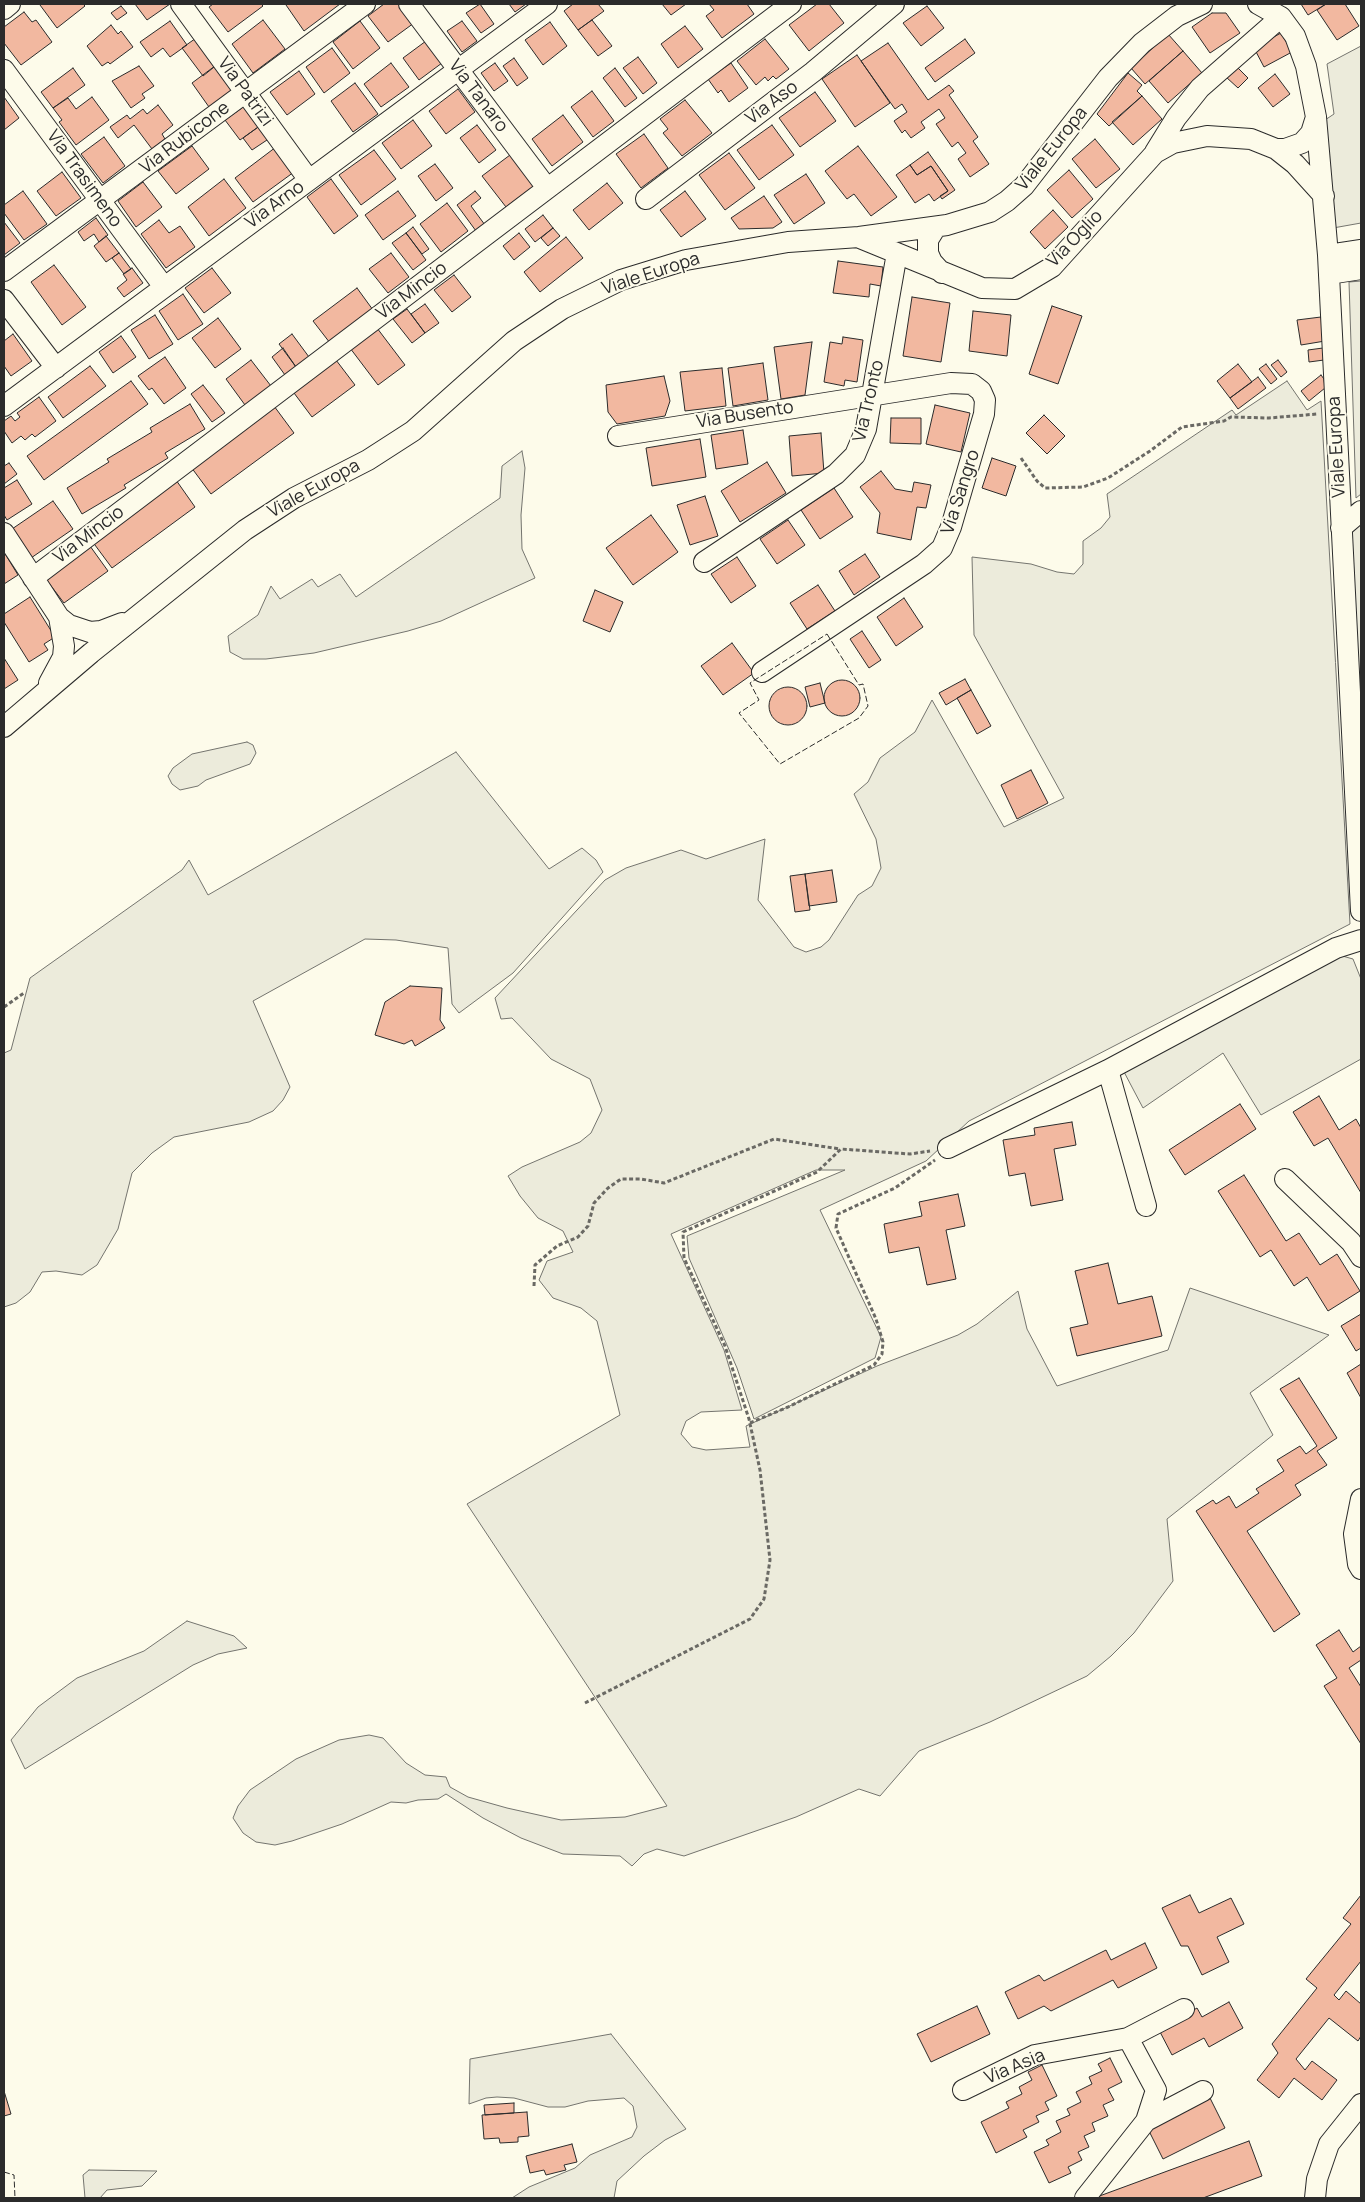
<!DOCTYPE html>
<style>
body{margin:0}
#map{position:relative;width:1365px;height:2202px;overflow:hidden;background:#fdfbea;font-family:Manrope,sans-serif}
canvas{display:block}
.frame{position:absolute;inset:0;border:5px solid #2b2b2b;pointer-events:none}
</style>
<div id="map">
<canvas width="1365" height="2202"></canvas>
<div class="frame"></div>
</div>
<script>
const context = document.querySelector('canvas').getContext('2d');
context.lineJoin = 'round';
function fillPath(path, color) {
  context.fillStyle = color;
  context.fill(path, 'evenodd');
}
function toPath(rows) {
  const path = new Path2D();
  for (const r of rows) {
    if (r.length === 3) {
      path.moveTo(r[0] + r[2], r[1]);
      path.arc(r[0], r[1], r[2], 0, 2 * Math.PI);
      continue;
    }
    path.moveTo(r[0], r[1]);
    for (let i = 2; i < r.length; i += 2) path.lineTo(r[i], r[i + 1]);
  }
  return path;
}
function stroke(path, color, width, dash) {
  context.strokeStyle = color;
  context.lineWidth = width;
  context.lineCap = dash ? 'butt' : 'round';
  context.setLineDash(dash || []);
  context.stroke(path);
}
function drawText(font, color, halo, rows, align = 'center') {
  context.font = font + ' Manrope,sans-serif';
  context.lineWidth = 4;
  context.setLineDash([]);
  context.textBaseline = 'middle';
  context.strokeStyle = halo;
  context.fillStyle = color;
  for (const [text, x, y, turn = 0] of rows) {
    context.save();
    context.translate(x, y);
    context.rotate((+turn || 0) * Math.PI / 180);
    context.textAlign = isNaN(turn) ? turn : align;
    if (halo) context.strokeText(text, 0, 0);
    context.fillText(text, 0, 0);
    context.restore();
  }
}
const green = toPath([
 [1361,46,1361,223,1333,228,1322,122,1334,114,1327,64,1361,46],
 [1361,281,1361,494,1356,498,1349,282,1361,281],
 [1287,381,1307,410,1321,401,1350,924,969,1121,926,1161,820,1210,881,1337,875,1358,754,1419,737,1368,689,1258,687,1236,845,1170,816,1170,671,1234,724,1350,742,1410,701,1412,686,1421,681,1434,692,1447,706,1450,750,1447,746,1426,877,1366,958,1335,977,1324,1018,1291,1027,1329,1057,1386,1168,1350,1190,1288,1329,1335,1250,1393,1273,1435,1167,1519,1173,1581,1134,1633,1111,1656,1087,1676,990,1722,919,1751,880,1796,859,1789,796,1817,684,1856,657,1849,644,1854,632,1866,620,1856,563,1854,521,1838,483,1818,446,1794,438,1799,418,1800,406,1803,391,1802,342,1824,292,1841,275,1845,256,1842,243,1833,233,1818,238,1806,250,1790,296,1759,339,1740,369,1735,383,1738,406,1763,425,1775,446,1777,450,1787,468,1797,507,1808,561,1820,625,1817,667,1806,467,1504,620,1415,597,1321,581,1308,553,1298,539,1280,547,1261,573,1252,563,1231,538,1218,520,1196,508,1176,522,1167,580,1142,591,1133,602,1110,590,1079,551,1059,512,1018,501,1019,495,998,605,880,626,868,681,850,706,859,765,839,758,900,794,947,806,952,821,947,829,940,858,895,872,886,881,868,876,839,854,794,868,782,880,758,915,732,932,700,1004,827,1064,798,974,635,972,557,1031,564,1057,572,1074,574,1083,564,1083,541,1101,528,1110,517,1107,494,1232,410,1236,415,1287,381],
 [522,451,525,468,521,515,522,549,535,578,441,621,408,631,314,653,266,659,243,659,230,652,228,636,258,615,271,586,280,599,312,579,318,587,340,574,356,597,500,498,502,466,522,451],
 [1361,518,1361,732,1351,526,1361,518],
 [247,742,253,745,256,753,250,764,206,780,198,786,180,790,172,784,168,776,173,768,192,754,247,742],
 [456,752,549,869,582,848,596,860,603,872,513,973,459,1013,452,1004,448,948,396,940,365,939,253,1001,290,1087,283,1100,273,1111,249,1122,174,1137,152,1153,132,1173,118,1229,97,1265,82,1275,56,1271,42,1272,30,1292,16,1303,4,1307,4,1053,11,1050,30,978,182,870,189,860,208,895,456,752],
 [1339,955,1353,959,1361,979,1361,1059,1261,1115,1223,1053,1143,1108,1123,1070,1339,955],
 [187,1621,234,1636,247,1648,218,1654,193,1665,25,1769,11,1740,38,1707,77,1678,144,1651,187,1621],
 [611,2034,686,2129,665,2140,644,2156,617,2181,614,2198,512,2198,529,2187,575,2168,590,2155,632,2137,637,2127,633,2106,624,2098,588,2101,565,2107,548,2107,514,2098,497,2097,486,2098,469,2104,470,2059,611,2034],
 [89,2170,157,2171,142,2186,107,2190,100,2198,85,2198,83,2175,89,2170]
]);
const building = toPath([
 [41,4,83,4,85,6,57,28,40,5,41,4],
 [135,4,170,4,147,20,135,4],
 [213,4,261,4,263,6,228,32,209,7,213,4],
 [287,4,340,4,304,31,286,5,287,4],
 [384,4,400,4,414,23,388,42,368,16,384,4],
 [480,4,494,24,481,33,466,13,480,4],
 [509,4,526,4,515,12,509,4],
 [573,4,598,4,604,11,578,30,564,11,573,4],
 [662,4,686,4,671,15,662,4],
 [709,4,747,4,754,14,722,38,706,16,714,10,709,4],
 [817,4,829,4,844,23,809,51,789,25,817,4],
 [1301,4,1326,4,1308,15,1301,4],
 [1326,4,1345,4,1359,26,1337,40,1317,10,1326,4],
 [121,6,127,13,117,20,111,13,121,6],
 [927,6,944,28,921,46,903,23,927,6],
 [24,12,32,22,36,20,52,42,21,65,4,43,4,27,24,12],
 [1212,13,1226,13,1240,33,1210,53,1192,27,1212,13],
 [263,20,285,49,253,73,232,44,263,20],
 [592,20,612,46,598,56,578,30,592,20],
 [170,21,187,45,170,57,163,48,151,57,140,42,170,21],
 [360,21,380,48,353,69,333,42,360,21],
 [462,21,477,41,462,52,447,31,462,21],
 [550,22,567,46,543,65,525,40,550,22],
 [111,25,118,34,121,31,133,47,110,64,108,62,102,66,87,46,111,25],
 [685,26,703,49,678,68,661,44,685,26],
 [1281,33,1292,52,1264,67,1254,48,1281,33],
 [1168,34,1183,51,1145,84,1131,68,1168,34],
 [199,36,219,63,203,76,182,48,199,36],
 [765,39,789,69,776,79,773,76,768,81,765,77,756,85,737,61,765,39],
 [965,39,975,53,935,82,925,68,965,39],
 [426,41,442,63,419,80,403,58,426,41],
 [888,43,928,100,949,85,954,91,949,95,978,137,973,141,989,164,970,177,958,159,966,153,958,142,952,147,936,124,945,118,939,109,921,122,925,128,911,138,905,130,902,133,894,121,907,112,902,104,895,109,861,61,888,43],
 [332,48,350,73,324,93,306,67,332,48],
 [1183,51,1202,73,1168,103,1149,81,1183,51],
 [857,55,890,103,855,127,822,79,857,55],
 [638,57,657,83,643,94,623,68,638,57],
 [514,58,528,78,517,86,503,66,514,58],
 [219,63,237,87,209,107,192,83,219,63],
 [391,63,409,87,381,107,364,84,391,63],
 [495,63,508,81,494,91,481,73,495,63],
 [731,63,748,88,729,102,721,90,718,93,708,79,731,63],
 [139,66,154,86,142,94,145,98,131,108,112,81,139,66],
 [1237,67,1248,78,1238,88,1226,77,1237,67],
 [73,68,85,85,53,108,41,92,73,68],
 [615,68,637,98,625,107,603,78,615,68],
 [299,71,315,94,287,115,270,92,299,71],
 [1128,73,1142,85,1137,91,1142,96,1109,126,1097,114,1128,73],
 [1275,74,1290,94,1273,107,1258,88,1275,74],
 [355,83,378,114,353,132,331,101,355,83],
 [458,89,475,112,446,134,429,111,458,89],
 [592,91,614,121,593,137,571,107,592,91],
 [815,92,836,121,800,147,779,118,815,92],
 [1142,96,1162,119,1133,145,1112,122,1142,96],
 [4,97,19,118,4,130,4,97],
 [92,97,109,120,76,145,59,122,62,120,53,108,68,98,76,109,92,97],
 [685,100,712,133,682,156,663,133,668,129,660,119,685,100],
 [158,105,173,125,162,134,165,139,152,149,134,125,118,138,110,127,127,115,130,119,143,109,147,114,158,105],
 [246,105,261,125,240,140,225,120,246,105],
 [563,115,583,142,552,166,532,139,563,115],
 [413,120,432,146,401,169,382,143,413,120],
 [261,125,270,138,252,150,243,138,261,125],
 [477,125,496,150,479,163,460,138,477,125],
 [772,125,794,155,759,180,737,150,772,125],
 [644,134,668,168,641,188,616,154,644,134],
 [104,137,125,166,103,183,81,154,104,137],
 [1095,139,1120,169,1096,188,1072,159,1095,139],
 [192,146,209,169,176,194,158,171,192,146],
 [858,146,897,197,871,216,854,194,847,199,825,171,858,146],
 [276,147,294,172,253,202,235,178,276,147],
 [374,150,396,179,361,205,339,175,374,150],
 [928,152,955,190,942,199,940,196,948,191,931,166,917,175,910,165,928,152],
 [729,153,755,188,725,210,699,175,729,153],
 [510,155,534,186,506,207,482,176,510,155],
 [435,164,453,188,436,201,418,176,435,164],
 [910,165,917,175,931,166,948,191,934,201,929,194,915,203,896,175,910,165],
 [1069,170,1093,199,1072,218,1047,190,1069,170],
 [62,172,81,198,56,216,37,191,62,172],
 [806,174,825,203,794,224,774,195,806,174],
 [224,179,246,208,209,236,188,207,224,179],
 [331,179,358,216,334,234,307,197,331,179],
 [143,182,162,207,136,227,118,201,143,182],
 [607,183,623,203,589,230,573,210,607,183],
 [23,191,47,224,24,240,4,213,4,205,23,191],
 [398,191,416,216,383,240,365,215,398,191],
 [475,191,481,198,471,206,485,225,476,231,457,205,475,191],
 [685,191,706,219,681,237,660,210,685,191],
 [764,196,782,222,773,228,739,229,731,218,764,196],
 [447,203,468,231,441,252,420,224,447,203],
 [1053,210,1068,227,1045,249,1030,232,1053,210],
 [543,215,553,228,535,242,525,229,543,215],
 [96,218,108,235,99,242,94,234,84,241,78,232,96,218],
 [159,220,169,233,180,226,195,247,166,268,141,234,159,220],
 [4,222,20,243,4,255,4,222],
 [413,227,429,249,422,254,406,233,413,227],
 [553,228,560,236,548,246,541,238,553,228],
 [406,233,426,260,413,270,392,243,406,233],
 [519,233,530,247,514,260,503,246,519,233],
 [106,236,119,253,106,262,94,246,106,236],
 [566,237,583,258,540,292,524,272,566,237],
 [119,253,131,269,124,274,112,258,119,253],
 [391,253,409,277,388,293,369,269,391,253],
 [838,261,883,267,881,286,870,284,869,297,833,293,838,261],
 [54,265,86,307,62,325,31,282,54,265],
 [132,268,143,283,124,297,117,288,127,280,123,274,132,268],
 [212,268,231,293,204,313,185,288,212,268],
 [454,275,471,297,452,312,434,290,454,275],
 [357,288,373,310,330,343,313,321,357,288],
 [183,294,203,324,178,340,159,311,183,294],
 [912,297,950,303,941,362,903,356,912,297],
 [425,304,439,323,425,333,411,314,425,304],
 [1052,306,1082,316,1058,384,1029,374,1052,306],
 [407,309,425,333,412,343,393,319,407,309],
 [973,311,1011,315,1007,356,969,351,973,311],
 [155,315,173,344,149,359,131,330,155,315],
 [1321,317,1325,341,1301,345,1297,320,1321,317],
 [218,318,241,349,215,368,192,338,218,318],
 [377,328,405,365,378,385,350,348,377,328],
 [13,334,32,361,11,376,4,366,4,341,13,334],
 [292,334,309,357,296,367,279,344,292,334],
 [121,336,136,357,113,373,99,352,121,336],
 [843,337,863,340,857,382,845,380,844,386,824,382,830,342,842,344,843,337],
 [812,342,805,395,781,399,774,347,812,342],
 [283,348,296,367,285,375,272,357,283,348],
 [1323,348,1324,360,1309,362,1308,350,1323,348],
 [165,357,186,388,164,404,152,388,149,390,138,376,165,357],
 [251,360,271,386,245,405,226,379,251,360],
 [336,360,355,385,312,417,294,393,336,360],
 [1278,360,1287,372,1281,377,1271,365,1278,360],
 [763,363,768,400,733,406,728,368,763,363],
 [1238,364,1252,382,1230,398,1217,381,1238,364],
 [1266,364,1277,379,1271,384,1259,369,1266,364],
 [90,366,106,386,63,418,48,397,90,366],
 [722,368,726,406,685,411,680,372,722,368],
 [1321,375,1324,379,1325,388,1309,401,1301,391,1321,375],
 [664,376,670,401,665,416,617,424,608,412,606,385,664,376],
 [1258,377,1266,388,1238,409,1230,398,1258,377],
 [131,381,148,404,44,480,27,456,131,381],
 [203,385,225,413,212,422,191,394,203,385],
 [39,397,56,421,35,437,32,434,25,440,21,436,12,443,4,431,4,421,11,416,15,421,20,417,17,413,39,397],
 [190,404,205,429,165,453,168,458,124,485,126,488,82,514,67,488,109,462,107,459,152,432,150,428,190,404],
 [935,405,970,413,961,452,926,444,935,405],
 [274,406,294,433,211,494,191,467,274,406],
 [1044,415,1065,436,1047,454,1026,433,1044,415],
 [891,418,921,418,921,444,890,443,891,418],
 [743,430,748,464,716,469,711,435,743,430],
 [821,433,824,473,792,476,789,436,821,433],
 [700,439,706,477,652,486,646,448,700,439],
 [992,458,1016,466,1006,496,982,488,992,458],
 [767,462,786,493,740,522,721,491,767,462],
 [9,463,17,474,4,484,4,466,9,463],
 [881,471,895,489,912,492,914,482,931,485,926,508,917,507,911,540,877,533,880,513,860,487,881,471],
 [17,480,32,504,7,520,4,515,4,488,17,480],
 [176,480,195,507,112,568,92,541,176,480],
 [834,488,853,517,820,539,801,510,834,488],
 [705,496,718,536,690,545,677,505,705,496],
 [53,501,73,529,31,558,12,529,53,501],
 [651,515,678,552,633,585,606,548,651,515],
 [788,520,805,545,777,564,760,539,788,520],
 [90,546,108,571,64,603,45,578,90,546],
 [4,552,18,575,4,584,4,552],
 [865,554,880,577,854,595,839,571,865,554],
 [737,557,756,586,731,603,711,574,737,557],
 [818,585,835,611,807,629,790,603,818,585],
 [595,590,623,602,610,632,583,621,595,590],
 [30,597,55,637,44,644,48,650,29,662,4,622,4,614,30,597],
 [904,598,923,627,896,646,877,617,904,598],
 [862,631,881,660,869,668,850,639,862,631],
 [732,643,754,673,723,695,701,666,732,643],
 [4,658,18,680,4,689,4,658],
 [965,679,971,690,946,705,939,693,965,679],
 [842,698,18],
 [820,683,825,703,810,707,805,687,820,683],
 [788,706,19],
 [971,690,991,726,977,734,957,698,971,690],
 [1031,770,1048,803,1017,819,1001,785,1031,770],
 [832,870,837,902,809,906,805,874,832,870],
 [805,874,810,910,795,912,790,876,805,874],
 [410,986,442,988,440,1020,445,1028,415,1046,412,1040,404,1044,375,1035,385,1002,410,986],
 [1319,1096,1339,1130,1356,1119,1361,1128,1361,1193,1328,1138,1314,1146,1293,1112,1319,1096],
 [1240,1104,1256,1129,1185,1175,1169,1150,1240,1104],
 [1072,1122,1076,1145,1054,1149,1063,1200,1031,1206,1025,1173,1009,1176,1003,1140,1035,1135,1034,1128,1072,1122],
 [1244,1175,1286,1241,1299,1233,1320,1265,1337,1254,1360,1291,1328,1311,1307,1277,1294,1286,1271,1250,1260,1257,1218,1191,1244,1175],
 [958,1194,965,1226,946,1230,956,1279,927,1285,919,1247,889,1253,884,1224,922,1216,919,1202,958,1194],
 [1108,1263,1118,1304,1152,1296,1162,1336,1077,1356,1070,1328,1088,1324,1075,1271,1108,1263],
 [1361,1314,1361,1348,1356,1351,1341,1326,1361,1314],
 [1361,1364,1361,1398,1347,1373,1361,1364],
 [1299,1378,1337,1438,1317,1451,1327,1465,1295,1485,1301,1495,1247,1531,1300,1614,1274,1632,1196,1511,1213,1500,1216,1504,1229,1496,1236,1508,1259,1493,1256,1489,1284,1471,1277,1460,1300,1446,1306,1454,1317,1446,1280,1389,1299,1378],
 [1339,1630,1353,1652,1361,1646,1361,1660,1349,1668,1361,1687,1361,1744,1324,1686,1337,1678,1316,1645,1339,1630],
 [1190,1895,1199,1913,1231,1898,1244,1924,1217,1937,1229,1962,1202,1975,1188,1946,1181,1946,1162,1908,1190,1895],
 [1361,1895,1361,1961,1334,1995,1339,2000,1346,1991,1361,2004,1361,2036,1358,2041,1329,2018,1296,2059,1305,2070,1312,2061,1337,2080,1322,2100,1294,2078,1279,2098,1257,2080,1278,2053,1272,2044,1317,1988,1306,1979,1351,1924,1343,1918,1361,1895],
 [1145,1943,1157,1968,1118,1988,1113,1980,1051,2011,1044,2006,1018,2019,1005,1992,1039,1975,1044,1981,1106,1950,1111,1960,1145,1943],
 [1229,2002,1243,2028,1209,2047,1204,2038,1172,2055,1159,2030,1197,2008,1202,2017,1229,2002],
 [977,2006,990,2034,931,2062,917,2034,977,2006],
 [1110,2058,1122,2082,1108,2089,1114,2100,1103,2105,1108,2116,1092,2123,1095,2131,1084,2136,1089,2147,1078,2152,1082,2160,1068,2167,1071,2173,1049,2183,1034,2152,1049,2145,1046,2140,1061,2132,1056,2121,1070,2115,1067,2109,1081,2102,1076,2092,1092,2084,1089,2077,1102,2071,1098,2064,1110,2058],
 [1042,2065,1057,2096,1045,2102,1049,2110,1036,2116,1039,2122,1023,2130,1027,2137,996,2153,981,2122,1009,2108,1006,2102,1022,2094,1019,2087,1032,2080,1028,2072,1042,2065],
 [4,2091,11,2114,4,2116,4,2091],
 [1209,2096,1225,2128,1163,2159,1147,2127,1209,2096],
 [514,2103,514,2113,485,2115,484,2105,514,2103],
 [527,2112,529,2136,518,2137,518,2142,500,2143,499,2138,484,2139,482,2115,527,2112],
 [1249,2141,1262,2176,1203,2198,1094,2198,1249,2141],
 [572,2144,577,2162,564,2165,566,2170,546,2175,544,2170,530,2173,526,2156,572,2144]
]);
const path = toPath([
 [1021,458,1037,481,1045,488,1083,487,1108,478,1150,451,1182,427,1224,421,1231,417,1269,418,1317,414],
 [4,1007,24,993],
 [534,1286,535,1265,557,1246,578,1237,588,1226,594,1203,608,1188,621,1179,641,1179,664,1183,774,1139,840,1149],
 [750,1423,788,1407,874,1365,882,1354,883,1342,876,1319,836,1228,838,1214,895,1188,935,1160],
 [585,1703,750,1619,764,1599,770,1560,760,1470,749,1419,725,1346,684,1258,683,1232,817,1172,841,1149,910,1154,930,1151]
]);
const minor = toPath([
 [181,4,309,180],
 [409,4,547,188],
 [1258,4,1281,17,1295,36,1306,66,1316,117,1328,255,1361,911],
 [4,9,10,4],
 [4,70,164,287],
 [1276,149,1285,149,1302,143,1311,133,1316,117],
 [1155,152,1176,118,1200,88,1281,17],
 [646,199,813,72,894,4],
 [936,227,928,240,928,253,932,262,942,273],
 [860,238,982,288,1015,289,1052,267,1155,153,1173,143,1207,136,1251,139,1276,149,1295,164,1324,196],
 [1328,255,1361,250],
 [4,271,365,4],
 [1329,274,1361,269],
 [4,300,56,368],
 [4,406,547,4],
 [618,436,951,383,972,384,981,391,985,400,984,414,951,527,942,548,924,564,762,672],
 [1341,528,1361,511],
 [4,533,59,617,69,625,90,632,101,631,122,623],
 [704,562,836,474,855,455,866,429,897,253],
 [33,578,791,4],
 [49,683,63,657,64,646,59,617],
 [4,727,91,653,245,530,294,498,368,460,413,431,514,341,562,309,621,280,686,260,788,242,859,237,947,225,990,212,1007,201,1024,186,1108,78,1142,43,1177,16,1202,4],
 [948,1148,1108,1070],
 [1285,1179,1351,1242,1361,1257],
 [1146,1206,1108,1070,1336,948,1361,940],
 [1361,1499,1354,1534,1358,1564,1361,1569],
 [1128,2038,1184,2009],
 [963,2090,1035,2055,1128,2038,1156,2090,1146,2121,1085,2198],
 [1146,2121,1203,2091],
 [1315,2198,1317,2179,1329,2144,1361,2104]
]);
const fence = toPath([
 [827,634,859,685,863,684,868,706,859,718,780,764,739,713,759,700,750,683,827,634],
 [4,2172,14,2175,15,2198]
]);
const streetNames = [
 ["Via Patrizi",245,92,54],
 ["Via Tanaro",478,96,53],
 ["Via Aso",772,103,-37],
 ["Via Rubicone",185,138,-37],
 ["Viale Europa",1052,149,-51],
 ["Via Trasimeno",84,179,54],
 ["Via Arno",275,205,-36],
 ["Via Oglio",1075,239,-46],
 ["Viale Europa",651,274,-18],
 ["Via Mincio",412,291,-37],
 ["Via Tronto",869,401,-77],
 ["Via Busento",745,415,-9],
 ["Viale Europa",1337,447,-93],
 ["Viale Europa",314,489,-29],
 ["Via Sangro",961,492,-72],
 ["Via Mincio",89,535,-37],
 ["Via Asia",1015,2067,-23]
];
fillPath(green, '#ecebdb');
stroke(green, '#74746e', 1);
fillPath(building, '#f2b8a0');
stroke(building, '#2b2b2b', 1);
stroke(minor, '#2b2b2b', 22);
stroke(path, '#6a6964', 3, [4, 2.5]);
stroke(minor, '#fdfbea', 20);
stroke(fence, '#2b2b2b', 1, [6, 2.5]);
drawText('18px', '#2b2b2b', '#fdfbea', streetNames);
</script>
